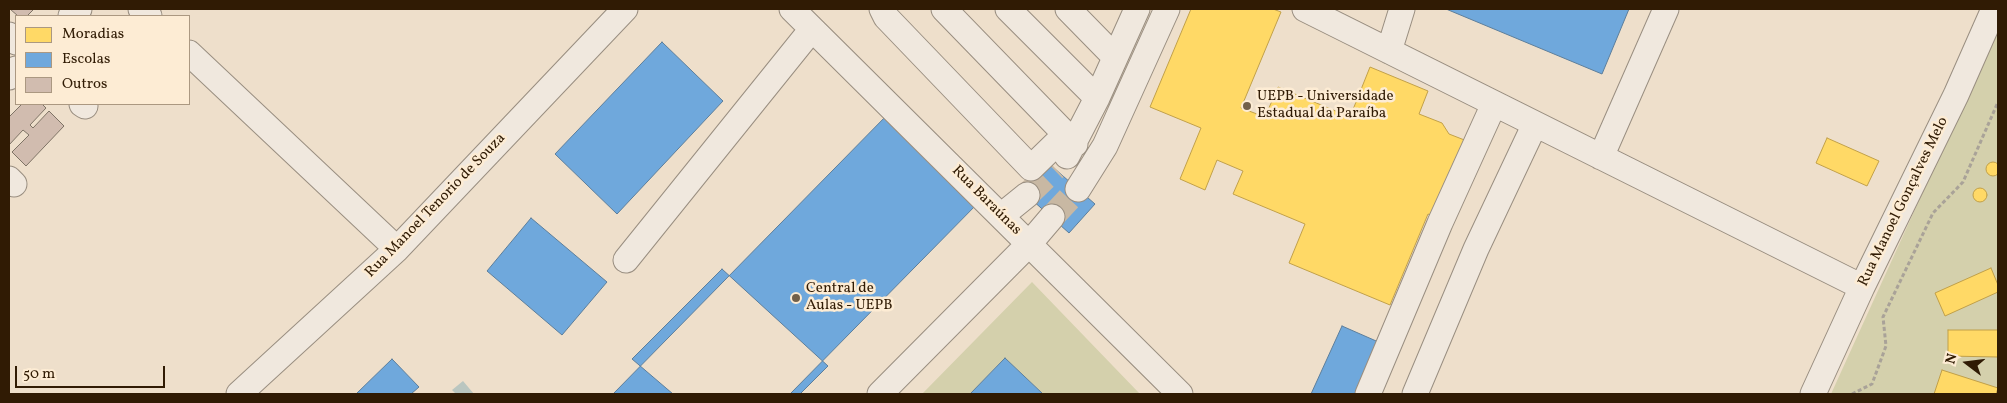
<!DOCTYPE html>
<meta charset="utf-8">
<style>
body{margin:0}
#map{position:relative;width:2007px;height:403px;overflow:hidden;background:#eedfcb;font-family:Vollkorn,serif}
canvas{display:block}
.frame{position:absolute;inset:0;border:10px solid #301b04;pointer-events:none}
.legend{position:absolute;left:15px;top:15px;width:175px;height:90px;box-sizing:border-box;background:#fdecd4;border:1px solid #ab9881;margin:0;padding:6px 9px;list-style:none;font-size:15px;color:#301b04}
.legend li{display:flex;align-items:center;gap:10px;height:25px}
.legend b{width:25px;border:1px solid #ab9881}
.north{position:absolute;left:1942px;top:338px;width:50px;height:50px;-webkit-text-stroke:4px #fdecd4;paint-order:stroke;rotate:285deg;font-size:14px;font-weight:700;line-height:20px;text-align:center;color:#301b04}
.north::after{content:'';display:block;margin:auto;width:18px;height:22px;background:#301b04;clip-path:polygon(50% 0,100% 100%,50% 72%,0 100%)}
.scale{position:absolute;left:15px;top:366px;width:150px;height:22px;box-sizing:border-box;border:2px solid #301b04;border-top:0;padding-left:6px;font-size:15px;line-height:18px;white-space:nowrap;color:#301b04;-webkit-text-stroke:4px #fdecd4;paint-order:stroke}
</style>
<div id="map">
<canvas width="2007" height="403"></canvas>
<div class="frame"></div>
<ul class="legend">
<li><b style="height:14px;background:#ffd966"></b>Moradias</li>
<li><b style="height:14px;background:#6fa8dc"></b>Escolas</li>
<li><b style="height:14px;background:#d1bcaf"></b>Outros</li>
</ul>
<div class="north">N</div>
<div class="scale">50 m</div>
</div>
<script>
const context = document.querySelector('canvas').getContext('2d');
context.lineJoin = 'round';
function fillPath(path, color) {
  context.fillStyle = color;
  context.fill(path, 'evenodd');
}
function toPath(rows) {
  const path = new Path2D();
  for (const r of rows) {
    if (r.length === 3) {
      path.moveTo(r[0] + r[2], r[1]);
      path.arc(r[0], r[1], r[2], 0, 2 * Math.PI);
      continue;
    }
    path.moveTo(r[0], r[1]);
    for (let i = 2; i < r.length; i += 2) path.lineTo(r[i], r[i + 1]);
  }
  return path;
}
function stroke(path, color, width, dash) {
  context.strokeStyle = color;
  context.lineWidth = width;
  context.lineCap = dash ? 'butt' : 'round';
  context.setLineDash(dash || []);
  context.stroke(path);
}
function drawText(font, color, halo, rows, align = 'center') {
  context.font = font + ' Vollkorn,serif';
  context.lineWidth = 5;
  context.setLineDash([]);
  context.textBaseline = 'middle';
  context.strokeStyle = halo;
  context.fillStyle = color;
  for (const [text, x, y, turn = 0] of rows) {
    context.save();
    context.translate(x, y);
    context.rotate((+turn || 0) * Math.PI / 180);
    context.textAlign = isNaN(turn) ? turn : align;
    if (halo) context.strokeText(text, 0, 0);
    context.fillText(text, 0, 0);
    context.restore();
  }
}
const green = toPath([
 [1998,27,1998,394,1831,394],
 [1032,282,1140,394,1043,394,1005,358,970,394,922,394]
]);
const water = toPath([
 [463,381,474,394,456,394,452,390]
]);
const homes = toPath([
 [1191,9,1273,9,1281,12,1241,108,1265,117,1278,87,1350,117,1370,67,1428,91,1419,114,1442,123,1449,134,1467,141,1435,217,1428,214,1390,305,1289,263,1305,224,1233,194,1243,171,1217,160,1205,190,1180,179,1201,128,1150,107,1191,9],
 [1827,138,1879,161,1867,186,1816,163,1827,138],
 [1993,169,7],
 [1980,195,7],
 [1991,268,1998,285,1998,292,1945,316,1935,293,1991,268],
 [1948,330,1998,330,1998,357,1948,356,1948,330],
 [1942,370,1998,388,1996,394,1934,394,1942,370]
]);
const schools = toPath([
 [1446,9,1629,9,1602,74,1446,9],
 [662,42,723,101,617,214,555,154,662,42],
 [890,112,980,201,790,394,613,394,890,112],
 [1047,162,1095,204,1069,233,1022,191,1047,162],
 [531,218,607,282,562,335,487,271,531,218],
 [722,269,828,366,800,394,673,394,632,359,722,269],
 [1342,326,1383,344,1360,394,1311,394,1342,326],
 [1005,358,1043,394,970,394,1005,358],
 [392,359,419,387,411,394,356,394,392,359]
]);
const building = toPath([
 [10,9,34,9,27,16,18,16,10,9],
 [22,104,42,104,46,108,30,125,33,128,49,111,64,126,26,166,12,152,29,135,23,130,9,145,9,117,22,104]
]);
const minorTunnel = toPath([
 [1027,195,1055,168],
 [1052,217,1078,189]
]);
const path = toPath([
 [1852,394,1872,384,1886,346,1883,317,1933,213,1963,182,1998,102]
]);
const minor = toPath([
 [141,9,149,16],
 [792,9,1180,394],
 [882,9,886,17,1031,168,1066,134],
 [944,9,1075,144],
 [1008,9,1097,98],
 [1068,9,1115,57],
 [1305,9,1862,287],
 [71,16,79,9],
 [9,35,16,42],
 [1389,51,1402,9],
 [189,53,397,249],
 [9,77,16,69],
 [82,104,85,106],
 [1067,156,1097,98,1137,9],
 [1601,157,1666,9],
 [9,179,14,184],
 [1078,189,1105,146,1167,9],
 [1001,216,1027,195],
 [626,260,812,29],
 [239,394,397,249,625,9],
 [880,394,1029,244,1052,217],
 [1368,394,1440,223,1494,104],
 [1415,394,1476,249,1535,124],
 [1813,394,1862,287,1956,95,1994,9]
]);
const markers = [
 [1247,106,5,"#72604a"],
 [796,298,5,"#72604a"]
];
const poiNames = [
 ["UEPB - Universidade",1257,97],
 ["Estadual da Paraíba",1257,114],
 ["Central de",806,289],
 ["Aulas - UEPB",806,306]
];
const streetNames = [
 ["Rua Baraúnas",986,201,45],
 ["Rua Manoel Gonçalves Melo",1904,202,-64],
 ["Rua Manoel Tenorio de Souza",436,206,-46]
];
fillPath(green, '#d4d0ac');
fillPath(water, '#bac6c0');
fillPath(homes, '#ffd966');
stroke(homes, '#c1a049', 1);
fillPath(schools, '#6fa8dc');
stroke(schools, '#5c7e9b', 1);
fillPath(building, '#d1bcaf');
stroke(building, '#7e7365', 1);
stroke(minorTunnel, '#c8b8a3', 25, [25, 12]);
stroke(minor, '#998e80', 27);
stroke(path, '#a9a298', 3, [4, 2.5]);
stroke(minor, '#f0e8de', 25);
for (const [x, y, r, color] of markers) {
  const dot = new Path2D();
  dot.arc(x, y, r, 0, 2 * Math.PI);
  context.fillStyle = color;
  context.fill(dot);
  stroke(dot, '#fdecd4', 2);
}
drawText('15px', '#301b04', '#fdecd4', poiNames, 'left');
drawText('15px', '#301b04', '#fdecd4', streetNames);
</script>
